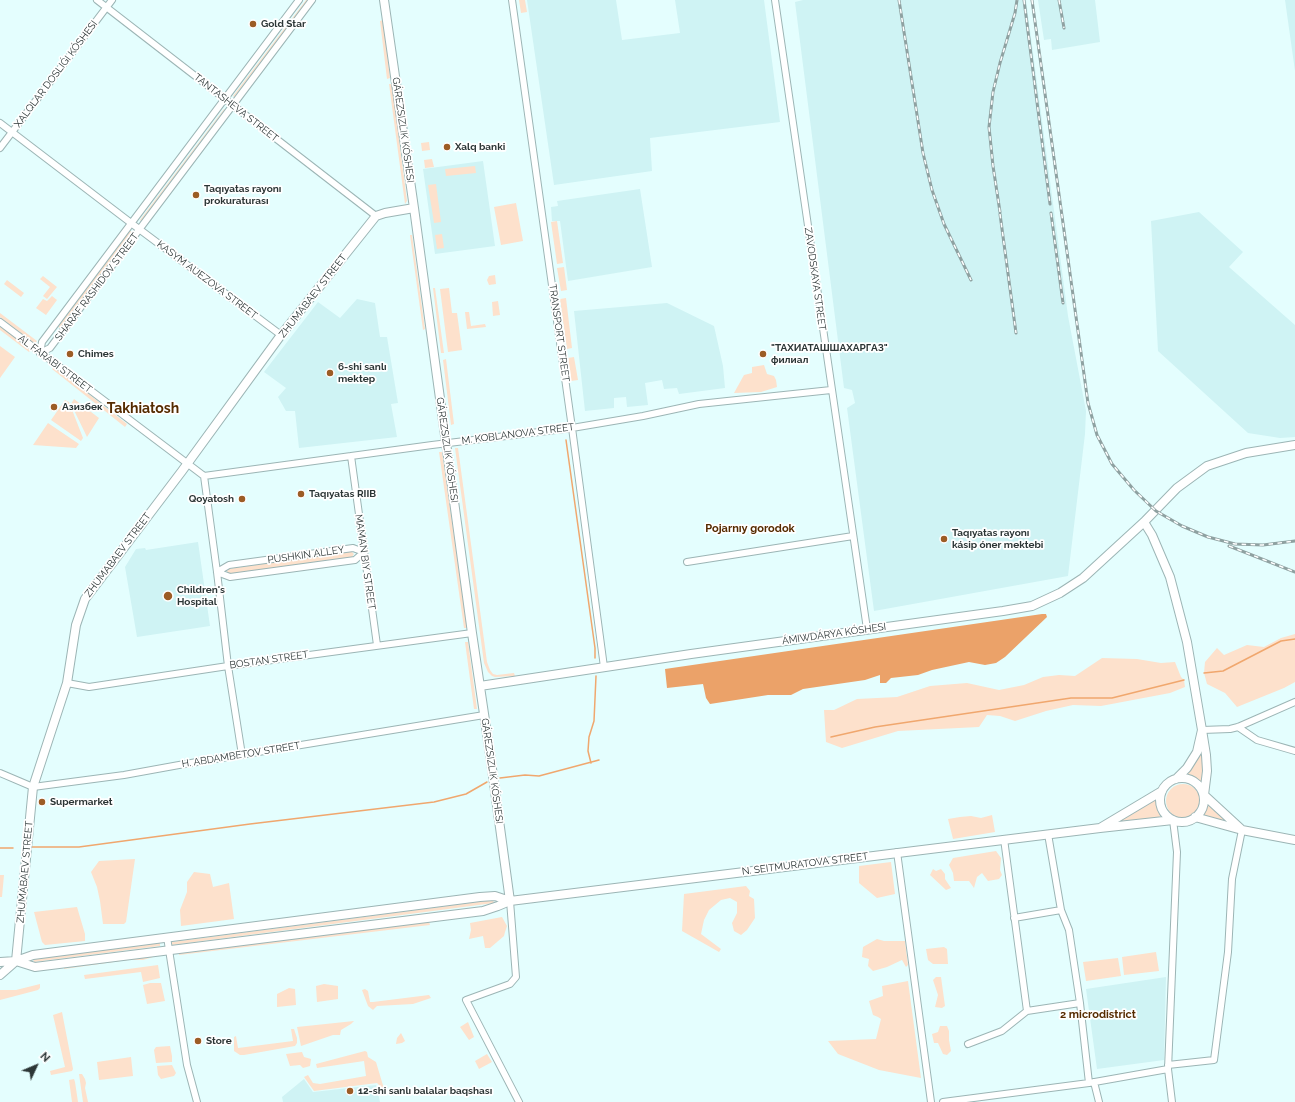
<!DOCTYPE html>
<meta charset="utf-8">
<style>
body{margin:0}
#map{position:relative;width:1295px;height:1102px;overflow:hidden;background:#e4fefe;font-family:Raleway,sans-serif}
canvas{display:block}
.north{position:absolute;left:16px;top:1046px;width:40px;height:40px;-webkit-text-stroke:3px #fff;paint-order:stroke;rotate:46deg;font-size:11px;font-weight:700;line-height:16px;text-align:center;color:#2c3636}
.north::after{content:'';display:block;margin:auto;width:14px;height:18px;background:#2c3636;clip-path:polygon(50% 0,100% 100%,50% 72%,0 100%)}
</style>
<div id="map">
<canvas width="1295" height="1102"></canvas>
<div class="north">N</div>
</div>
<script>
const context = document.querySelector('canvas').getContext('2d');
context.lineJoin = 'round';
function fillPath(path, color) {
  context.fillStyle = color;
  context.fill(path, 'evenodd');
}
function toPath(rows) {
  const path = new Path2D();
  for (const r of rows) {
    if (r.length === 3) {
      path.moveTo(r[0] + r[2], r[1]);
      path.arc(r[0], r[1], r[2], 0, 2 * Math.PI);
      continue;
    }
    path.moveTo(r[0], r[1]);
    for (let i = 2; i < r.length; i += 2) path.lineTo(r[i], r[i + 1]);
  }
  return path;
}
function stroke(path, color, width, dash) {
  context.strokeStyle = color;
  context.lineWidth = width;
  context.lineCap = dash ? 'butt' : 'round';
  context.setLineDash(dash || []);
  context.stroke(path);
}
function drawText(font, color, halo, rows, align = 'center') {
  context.font = font + ' Raleway,sans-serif';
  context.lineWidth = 3.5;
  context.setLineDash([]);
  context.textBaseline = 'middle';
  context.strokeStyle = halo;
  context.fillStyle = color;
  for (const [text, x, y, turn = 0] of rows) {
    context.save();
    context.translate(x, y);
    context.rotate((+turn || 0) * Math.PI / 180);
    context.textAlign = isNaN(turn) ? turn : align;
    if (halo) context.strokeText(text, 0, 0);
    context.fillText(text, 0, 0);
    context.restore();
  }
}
const built = toPath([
 [527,0,616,0,622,40,680,33,675,0,764,0,780,122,650,138,652,171,554,185],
 [803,0,1026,0,1068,316,1086,411,1085,434,1068,576,874,611,847,408,855,403,852,390,844,388,795,2],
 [1038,0,1095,0,1100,42,1052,50,1051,39,1044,40],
 [1285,0,1295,0,1295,71],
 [483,161,495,246,435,254,423,169],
 [640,189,652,267,568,281,560,221,552,221,551,207,558,206,557,201],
 [1199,212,1243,252,1229,267,1295,325,1295,437,1280,438,1248,433,1158,351,1151,221],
 [357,299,375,303,380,337,387,337,398,403,391,404,397,437,299,448,295,411,286,411,278,397,286,388,264,372,318,302,340,318],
 [667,303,714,326,723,366,725,388,679,394,677,388,664,389,662,380,645,383,648,405,627,407,626,397,614,398,614,408,585,411,574,311],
 [198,542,210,626,137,637,125,567,136,549,145,548,146,550],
 [1166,977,1164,1060,1097,1069,1086,989],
 [304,1079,313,1092,376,1085,380,1102,283,1102,282,1097]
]);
const green = toPath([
 [306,0,308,0,234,97,233,96],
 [519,0,525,0,527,12,521,13],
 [383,20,390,78,387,79,380,21],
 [389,84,392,84,407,201,405,204],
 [224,109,225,109,141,221,140,220],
 [429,142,430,150,422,151,421,143],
 [432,159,434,167,425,168,424,160],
 [475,166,476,173,446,176,445,169],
 [436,184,441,222,434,223,428,185],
 [516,203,523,241,501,245,494,207],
 [557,221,563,263,557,264,551,222],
 [130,231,132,232,60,328,58,327],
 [442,234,444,248,437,249,435,235],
 [410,235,412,235,425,329,423,330],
 [564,267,567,290,561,291,557,268],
 [495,275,496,284,489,285,487,280,489,276],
 [43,276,57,287,47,299,43,296,50,287,40,279],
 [7,280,24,293,21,297,4,284],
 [433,288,435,288,444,353,441,353],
 [449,288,452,313,457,313,462,350,448,352,440,289],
 [52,296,57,300,46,315,36,308,43,299,47,301],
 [566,298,572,348,567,349,560,299],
 [498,301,500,315,493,316,492,302],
 [465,312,469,312,471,326,485,324,486,327,467,329],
 [0,313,37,341,35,344,0,317],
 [0,325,31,349,29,352,0,330],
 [0,346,15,357,0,378],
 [574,357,578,380,571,381,568,358],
 [446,359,454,424,451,425,443,360],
 [764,365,767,374,774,376,776,380,777,387,761,392,734,393,744,375,752,373,752,367],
 [54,367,127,424,125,427,52,369],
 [74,399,99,418,87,437,71,404],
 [65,400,69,402,83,438,81,441,51,420],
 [48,423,79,444,76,448,33,445],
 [455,448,458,448,487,662,490,670,493,674,497,675,514,673,515,676,495,677,492,676,488,672,484,663],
 [439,452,442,452,467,628,464,628],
 [351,551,354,554,352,557,229,574,227,572,228,569],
 [1295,634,1295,682,1284,688,1237,707,1225,693,1207,684,1204,673,1205,662,1217,648,1224,655,1247,645,1264,647,1281,638],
 [465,642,468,642,477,709,474,709],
 [1102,658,1137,659,1161,663,1175,662,1181,677,1184,680,1185,687,1170,693,1101,706,1073,705,1046,711,1015,721,1000,716,987,715,979,727,898,731,842,748,826,742,824,710,834,710,857,699,897,697,930,686,967,683,999,690,1024,685,1043,677,1059,675,1075,676],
 [1201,750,1203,762,1202,784,1196,778,1185,775,1195,763],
 [1183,801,17],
 [1156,799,1156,805,1161,818,1120,821],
 [1207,801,1231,825,1200,816,1206,806],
 [992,815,995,832,953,839,948,819,960,817,971,816,981,818],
 [996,851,1001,858,1000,870,1002,875,999,879,988,881,982,873,977,877,974,888,969,881,954,881,953,873,949,865,953,858],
 [135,859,126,922,124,924,103,924,100,901,97,887,91,872,99,861],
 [891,862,895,894,877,898,859,883,859,866],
 [933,869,936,871,941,869,945,874,945,879,951,888,946,890,930,875],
 [194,872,210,874,213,887,229,883,234,919,181,926,180,910,187,892,187,882],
 [0,875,4,875,2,897,0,897],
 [746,886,750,891,749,896,754,899,755,918,747,930,741,935,734,931,732,923,737,913,737,902,730,898,721,900,709,910,704,920,701,934,721,949,719,952,682,931,684,894],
 [493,900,494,903,172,945,172,942],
 [77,907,85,934,85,941,45,945,42,942,34,912],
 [502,917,507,926,505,932,504,936,490,948,485,948,483,936,469,939,471,930,470,923],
 [429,922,430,925,179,955,179,952],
 [877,939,884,941,905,941,908,965,906,967,902,960,887,967,873,971,868,966,869,959,862,957,863,947],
 [160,943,160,946,34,962,33,959],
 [944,947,947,949,948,964,933,964,928,960,926,949],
 [1156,952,1159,971,1124,975,1122,957],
 [154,955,153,957,143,960,128,960,64,969,64,966],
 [1118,958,1121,976,1086,981,1083,962],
 [158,965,160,978,143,982,141,972,85,979,84,975],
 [936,977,941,977,945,1006,942,1008,935,1007,938,995,933,980],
 [908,981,921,1078,879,1070,838,1054,828,1041,876,1039,881,1019,878,1017,873,1015,869,1001,883,996,882,986],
 [150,983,161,983,165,1001,147,1004,143,985],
 [40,984,40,988,38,990,0,1000,0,990,16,990],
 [324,984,338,986,338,999,317,1002,316,986],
 [289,988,295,989,296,1005,277,1007,277,994],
 [365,989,368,991,370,1002,373,1002,429,995,431,998,413,1004,377,1006,373,1010,368,1006,362,990],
 [62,1012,73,1069,72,1071,51,1075,50,1071,65,1067,53,1015],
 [354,1021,351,1024,341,1030,340,1035,333,1035,301,1046,297,1027],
 [468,1022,474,1037,469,1040,460,1027],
 [940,1026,947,1026,949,1031,949,1040,951,1051,947,1055,943,1054,938,1043,934,1043,932,1034,938,1032],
 [291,1029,294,1029,297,1038,297,1043,295,1046,244,1055,240,1055,234,1051,234,1037,236,1036,238,1048,293,1041],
 [401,1033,405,1041,402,1043,396,1044,397,1038],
 [170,1046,172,1056,172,1062,156,1063,154,1050,156,1047],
 [365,1051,367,1052,368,1057,376,1062,385,1092,382,1094,379,1085,377,1083,314,1091,304,1077,308,1075,313,1083,320,1084,366,1076,364,1061,317,1068,316,1064],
 [302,1052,304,1057,311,1059,310,1066,303,1068,300,1065,290,1066,286,1054],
 [487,1054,492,1062,479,1069,475,1061],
 [131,1057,133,1076,99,1080,97,1062],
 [172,1065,176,1073,174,1076,161,1079,158,1075,157,1066],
 [79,1074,82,1074,85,1079,86,1083,85,1088,88,1102,83,1102],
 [74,1079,75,1082,78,1102,72,1102,69,1080]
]);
const forest = toPath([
 [1042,614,1046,614,1047,617,1005,657,996,663,985,665,969,662,932,670,918,675,891,678,886,683,880,683,880,675,865,680,803,689,791,695,768,695,710,704,706,698,703,684,667,688,665,669]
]);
const stream = toPath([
 [566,440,595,648,595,658],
 [1204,673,1223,671,1281,641,1295,639],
 [831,737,875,727,1071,698,1112,698,1184,680],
 [591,763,588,751,589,737,594,721,596,676],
 [500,778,525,775,539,776,599,760],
 [31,847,79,847,250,824,434,802,466,794,487,782],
 [0,848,13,848]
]);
const minor = toPath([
 [97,0,376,216],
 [512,0,572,428,604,667],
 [775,0,867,629],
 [0,123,131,223,281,335],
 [0,148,112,0],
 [0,322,204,476],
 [40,353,50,348,312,0],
 [40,353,42,342,299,0],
 [351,456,377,645],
 [204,476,432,445,572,428,643,416,699,404,831,390],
 [204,476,217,572,228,666,242,755],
 [353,548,364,552,355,560,230,577,217,572,229,565,353,548],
 [687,562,853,536],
 [67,683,89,687,228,666,472,633],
 [1238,727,1257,740,1295,751],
 [1202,730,1230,729,1238,727,1295,702],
 [0,773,33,787,124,775,179,765,484,715],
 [1048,834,1061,910,1069,930,1080,1003,1089,1083],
 [1004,839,1027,1011],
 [897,852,931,1102],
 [510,901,516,977,510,984,466,1000,519,1102],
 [1014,918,1061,910],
 [167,937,187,1065,197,1102],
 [968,1044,1002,1031,1027,1011,1080,1003],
 [1168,1065,1214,1060,1228,952,1232,879,1242,830],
 [1094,1082,1099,1102],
 [943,1102,1089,1083,1168,1069],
 [1172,1102,1168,1069,1177,852,1173,820]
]);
const tertiary = toPath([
 [384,0,414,208,472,633,490,754,510,901],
 [1144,522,1152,535,1170,577,1187,642,1202,730],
 [480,686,691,654,1003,611,1032,606,1060,593,1083,578,1144,522,1177,488,1207,466,1246,453,1295,445],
 [1182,800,22],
 [1176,779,1187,768,1197,752,1202,730,1206,755,1207,771,1204,795,1242,830,1195,817],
 [1162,791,1100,828,1173,820],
 [1242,830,1295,840],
 [16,961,35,967,483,911,498,906,510,901,1100,828],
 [16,961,33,787,67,683,76,625,85,599,182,471,281,335,376,216,385,213,414,208],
 [0,962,16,961,33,955,480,897,495,896,510,901],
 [0,975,16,961]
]);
const rail = toPath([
 [899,0,923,153,932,190,944,224,971,280],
 [1024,0,1050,204],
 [1032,0,1088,403,1097,435,1112,464,1134,490,1156,511,1182,526,1208,537,1235,544,1263,545,1295,541],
 [1059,0,1064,28],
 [1000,212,993,166,989,127,993,92,1000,63,1015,13,1017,0],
 [1051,213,1063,303],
 [1000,214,1016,333],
 [1229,546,1295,572]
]);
const markers = [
 [253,24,4,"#9c5c25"],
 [447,147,4,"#9c5c25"],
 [196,195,4,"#9c5c25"],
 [70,354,4,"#9c5c25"],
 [763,354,4,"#9c5c25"],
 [330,373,4,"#9c5c25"],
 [54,407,4,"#9c5c25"],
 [301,494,4,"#9c5c25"],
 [242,499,4,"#9c5c25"],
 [944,539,4,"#9c5c25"],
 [168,596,5,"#9c5c25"],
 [42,802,4,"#9c5c25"],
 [198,1041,4,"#9c5c25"],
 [350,1091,4,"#9c5c25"]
];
const poiNames = [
 ["Gold Star",261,24],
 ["Xalq banki",455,147],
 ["Taqıyatas rayonı",204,189],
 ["prokuraturası",204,201],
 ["\"ТАХИАТАШШАХАРГАЗ\"",771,348],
 ["филиал",771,360],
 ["Chimes",78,354],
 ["6-shi sanlı",338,367],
 ["mektep",338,379],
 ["Азизбек",62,407],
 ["Taqıyatas RIIB",309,494],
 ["Qoyatosh",234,499,"right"],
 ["Taqıyatas rayonı",952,533],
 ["kásip óner mektebi",952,545],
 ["Children's",177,590],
 ["Hospital",177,602],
 ["Supermarket",50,802],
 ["Store",206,1041],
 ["12-shi sanlı balalar baqshası",358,1091]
];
const streetNames = [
 ["XALQLAR DOSLIǴI KÓSHESI",56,74,-53],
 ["TANTASHEVA STREET",236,108,38],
 ["GÁREZSIZLIK KÓSHESI",403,130,82],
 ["ZAVODSKAYA STREET",815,279,82],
 ["KASYM AUEZOVA STREET",207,280,37],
 ["SHARAF RASHIDOV STREET",97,287,-53],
 ["ZHUMABAEV STREET",313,296,-52],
 ["TRANSPORT STREET",559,333,82],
 ["AL FARABI STREET",55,364,37],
 ["M. KOBLANOVA STREET",518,434,-7],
 ["GÁREZSIZLIK KÓSHESI",447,450,82],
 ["ZHUMABAEV STREET",118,555,-53],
 ["PUSHKIN ALLEY",306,555,-8],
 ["MAMAN BIY STREET",365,562,82],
 ["ÁMIWDÁRYA KÓSHESI",834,634,-8],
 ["BOSTAN STREET",269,660,-8],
 ["H. ABDAMBETOV STREET",241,755,-9],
 ["GÁREZSIZLIK KÓSHESI",492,771,82],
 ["N. SEITMURATOVA STREET",805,864,-7],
 ["ZHUMABAEV STREET",25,872,-85]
];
const neighbourhoodNames = [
 ["Pojarnıy gorodok",750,529],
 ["2 microdistrict",1098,1015]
];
const districtNames = [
 ["Takhiatosh",143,409]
];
fillPath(built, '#cff3f4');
fillPath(green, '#fde1cc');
fillPath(forest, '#eba269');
stroke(stream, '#f0a76e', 1.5);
stroke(minor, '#9cb5b5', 8);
stroke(tertiary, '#9cb5b5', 10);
stroke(minor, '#fff', 6);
stroke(tertiary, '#fff', 8);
stroke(rail, '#8fa1a1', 3);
stroke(rail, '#fff', 1.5, [4.5]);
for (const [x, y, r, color] of markers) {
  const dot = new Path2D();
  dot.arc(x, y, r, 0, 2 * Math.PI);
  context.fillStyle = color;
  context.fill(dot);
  stroke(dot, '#fff', 1.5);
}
drawText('bold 10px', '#2c3636', '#fff', poiNames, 'left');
drawText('10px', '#2c3636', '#fff', streetNames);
drawText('bold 11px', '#552b01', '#fff', neighbourhoodNames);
drawText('bold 14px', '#552b01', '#fff', districtNames);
</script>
